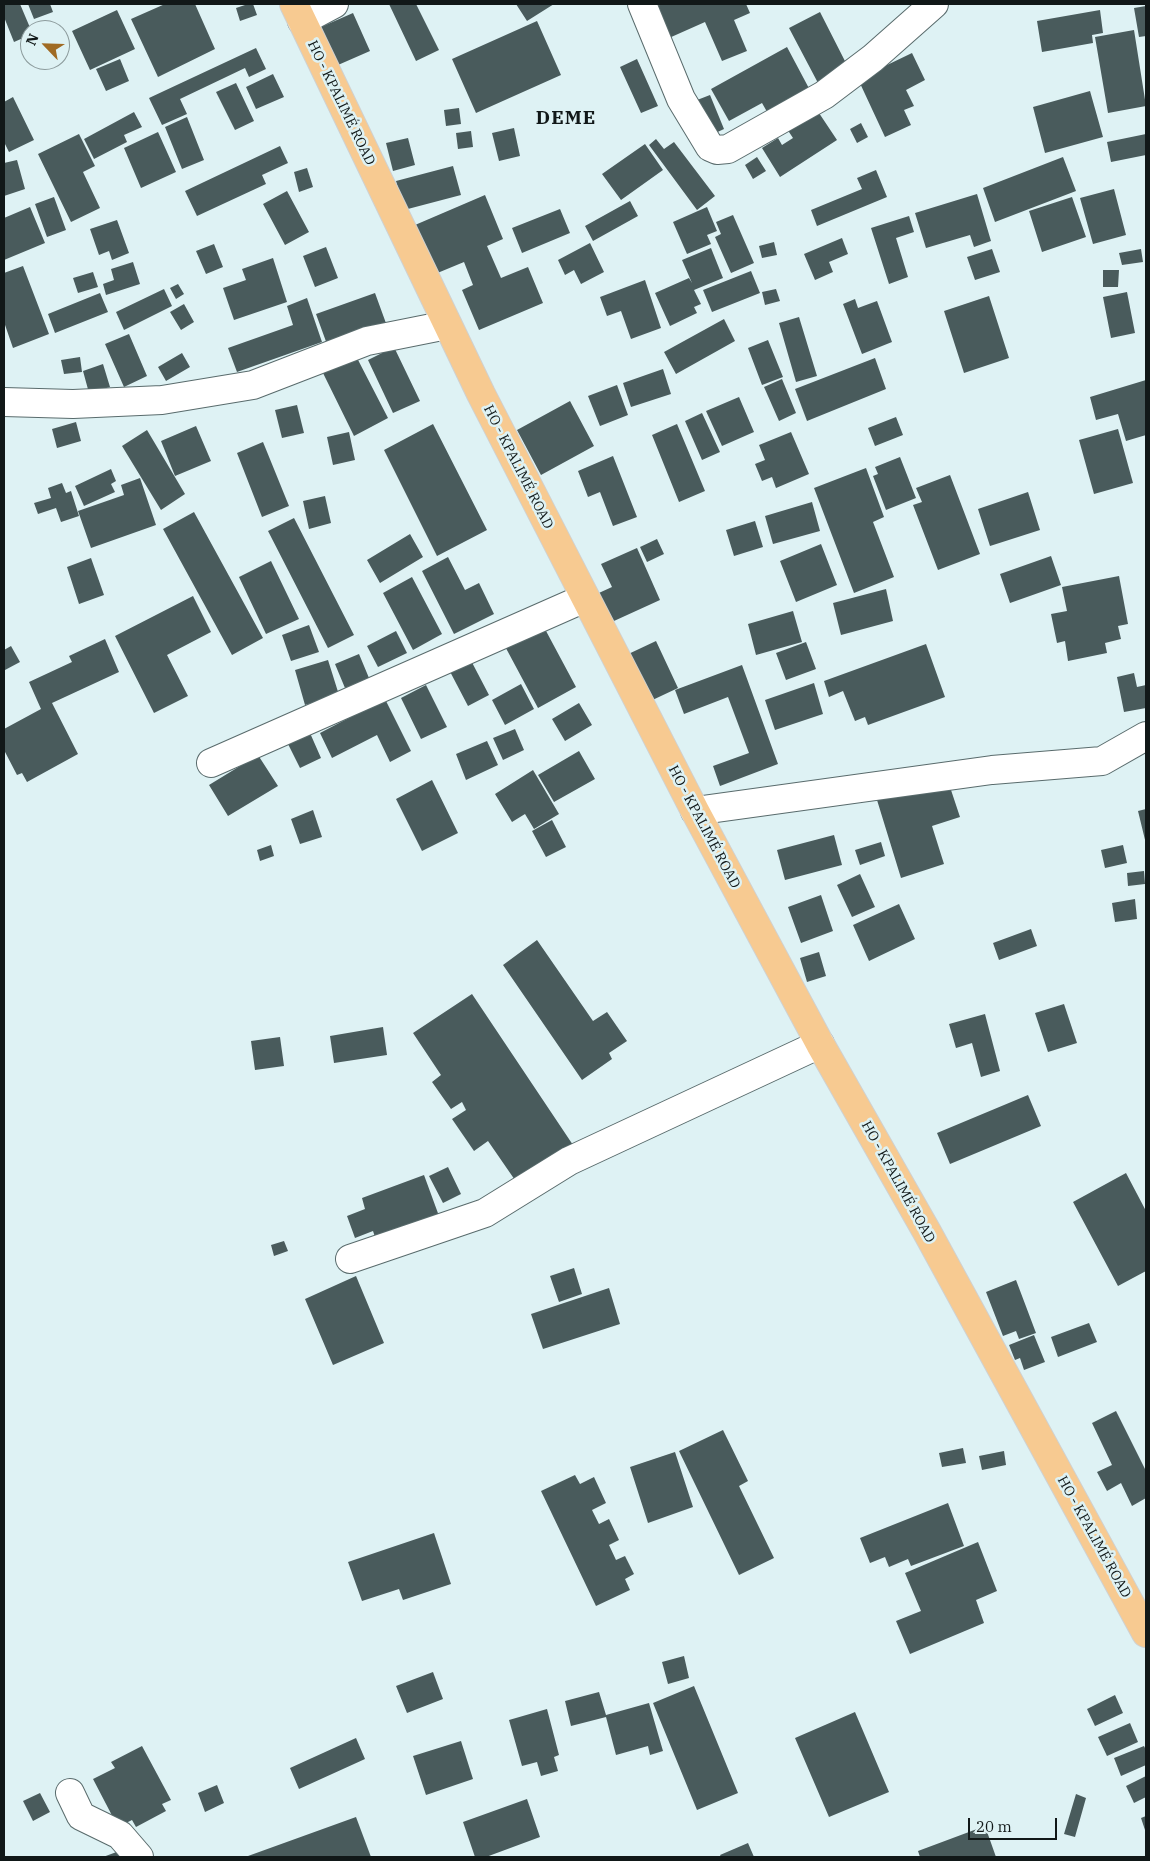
<!DOCTYPE html>
<meta charset="utf-8">
<style>
body{margin:0}
#map{position:relative;width:1150px;height:1861px;overflow:hidden;background:#def2f4;font-family:"IBM Plex Serif",serif}
canvas{display:block}
.frame{position:absolute;inset:0;border:5px solid #111818;pointer-events:none}
.north{position:absolute;left:20px;top:20px;width:50px;height:50px;box-sizing:border-box;background:#def2f4;border:1px solid #8c9b9c;border-radius:50%;rotate:294deg;font-size:14px;font-weight:700;line-height:20px;text-align:center;color:#111818}
.north::after{content:'';display:block;margin:auto;width:18px;height:22px;background:#a06b24;clip-path:polygon(50% 0,100% 100%,50% 72%,0 100%)}
.scale{position:absolute;left:968px;top:1818px;width:89px;height:22px;box-sizing:border-box;border:2px solid #111818;border-top:0;padding-left:6px;font-size:15px;line-height:18px;white-space:nowrap;color:#111818;-webkit-text-stroke:4px #def2f4;paint-order:stroke}
</style>
<div id="map">
<canvas width="1150" height="1861"></canvas>
<div class="frame"></div>
<div class="north">N</div>
<div class="scale">20 m</div>
</div>
<script>
const context = document.querySelector('canvas').getContext('2d');
context.lineJoin = 'round';
function fillPath(path, color) {
  context.fillStyle = color;
  context.fill(path, 'evenodd');
}
function toPath(rows) {
  const path = new Path2D();
  for (const r of rows) {
    path.moveTo(r[0], r[1]);
    for (let i = 2; i < r.length; i += 2) path.lineTo(r[i], r[i + 1]);
  }
  return path;
}
function stroke(path, color, width, dash) {
  context.strokeStyle = color;
  context.lineWidth = width;
  context.lineCap = dash ? 'butt' : 'round';
  context.setLineDash(dash || []);
  context.stroke(path);
}
function drawText(font, color, halo, rows, align = 'center') {
  context.font = font + ' "IBM Plex Serif",serif';
  context.lineWidth = 5;
  context.setLineDash([]);
  context.textBaseline = 'middle';
  context.strokeStyle = halo;
  context.fillStyle = color;
  for (const [text, x, y, turn = 0] of rows) {
    context.save();
    context.translate(x, y);
    context.rotate((+turn || 0) * Math.PI / 180);
    context.textAlign = isNaN(turn) ? turn : align;
    if (halo) context.strokeText(text, 0, 0);
    context.fillText(text, 0, 0);
    context.restore();
  }
}
const building = toPath([
 [4,4,20,4,31,30,30,35,14,42,4,17],
 [28,4,50,4,53,12,34,19],
 [165,4,195,4,215,49,158,77,131,19],
 [248,4,253,4,257,15,240,21,236,8],
 [389,4,416,4,439,50,416,61],
 [516,4,554,4,527,21],
 [662,4,746,4,750,13,734,20,747,51,722,61,705,22,669,38,655,7],
 [1146,6,1146,36,1139,37,1134,8],
 [117,10,135,49,90,70,72,31],
 [1100,10,1103,33,1092,35,1093,43,1042,52,1037,21],
 [820,12,848,67,818,83,789,28],
 [353,13,370,51,338,65,321,27],
 [537,21,561,75,476,113,452,59],
 [1134,30,1146,106,1108,113,1095,37],
 [787,47,812,94,770,117,762,103,729,121,711,89],
 [256,48,266,69,249,77,245,68,180,99,187,114,162,125,149,98],
 [912,53,925,80,906,90,914,106,904,110,911,125,885,137,858,79],
 [120,59,129,81,106,91,96,69],
 [637,59,658,106,641,113,620,67],
 [273,74,284,97,256,109,246,87],
 [236,83,254,121,235,130,216,92],
 [1090,91,1103,137,1045,153,1033,107],
 [710,95,724,129,707,137,692,102],
 [13,97,34,140,9,152,4,142,4,102],
 [459,108,461,124,446,126,444,110],
 [817,110,837,140,780,177,762,148,778,138,782,145,793,138,787,129],
 [134,112,142,127,124,135,127,142,94,159,84,139],
 [187,117,204,160,182,169,165,127],
 [861,123,868,137,857,143,850,129],
 [514,128,520,156,499,161,492,133],
 [471,131,473,147,458,149,456,133],
 [158,132,176,172,141,188,124,148],
 [79,134,95,166,83,172,100,208,71,222,38,154],
 [1146,134,1146,155,1111,162,1107,142],
 [408,138,415,165,393,171,386,143],
 [656,139,664,149,674,142,715,196,697,210,649,145],
 [645,144,663,170,621,200,602,174],
 [280,146,288,163,262,175,266,184,197,216,185,191],
 [757,157,766,171,753,179,745,165],
 [1063,157,1076,191,995,222,983,188],
 [17,160,25,189,4,196,4,163],
 [453,166,461,195,404,210,396,181],
 [307,168,313,187,299,192,294,172],
 [876,170,887,197,817,226,811,210,862,189,857,178],
 [1114,189,1126,235,1093,244,1080,198],
 [287,191,309,232,285,245,263,204],
 [977,194,991,241,974,247,970,235,926,248,915,213],
 [485,195,503,239,487,246,501,278,528,267,543,303,479,330,462,290,473,285,464,262,435,274,415,225],
 [54,197,66,230,47,237,35,204],
 [1072,197,1086,237,1042,252,1029,211],
 [630,201,638,216,593,241,585,226],
 [30,207,45,243,4,260,4,218],
 [707,207,717,231,707,235,711,244,687,254,673,222],
 [560,209,570,233,522,253,512,228],
 [733,215,754,263,731,273,715,237,721,234,716,222],
 [909,216,914,232,896,238,908,277,889,284,871,228],
 [117,220,129,253,112,260,109,251,99,255,90,229],
 [842,238,848,254,829,262,833,272,815,280,804,254],
 [774,242,777,255,762,258,759,246],
 [590,243,604,272,581,284,574,270,565,275,558,260],
 [214,244,223,267,206,274,196,251],
 [326,247,338,278,315,287,303,256],
 [711,248,723,278,694,290,701,304,694,307,697,313,670,326,655,293,689,278,692,283,682,260],
 [992,249,1000,272,975,280,967,257],
 [1141,249,1143,262,1122,265,1119,253],
 [273,258,287,302,234,320,223,288,246,280,242,269],
 [133,262,140,284,106,295,103,284,114,280,111,269],
 [23,266,49,334,13,348,4,322,4,273],
 [1103,270,1119,270,1118,287,1103,287],
 [751,271,760,293,712,312,703,290],
 [93,272,98,287,78,293,73,278],
 [645,280,661,328,631,339,621,311,607,316,600,297],
 [178,284,184,294,176,299,170,288],
 [164,289,172,306,124,330,116,312],
 [776,289,780,301,765,305,762,292],
 [1127,292,1135,333,1111,338,1103,297],
 [100,293,108,312,55,333,48,314],
 [375,293,387,326,328,347,316,314],
 [989,296,1009,358,964,373,944,311],
 [307,298,322,342,237,372,228,348,293,325,287,306],
 [855,299,858,308,877,301,892,342,862,354,843,304],
 [184,304,194,322,181,330,170,312],
 [799,317,817,376,796,382,779,323],
 [724,319,735,341,676,374,664,352],
 [129,334,147,376,124,387,105,344],
 [768,340,783,377,762,385,748,348],
 [394,347,420,401,393,413,368,360],
 [182,353,190,367,166,381,158,367],
 [356,356,388,418,354,436,323,373],
 [80,357,82,372,64,374,61,360],
 [875,358,886,389,807,421,795,389],
 [103,364,110,387,89,393,83,371],
 [663,369,671,394,631,407,623,383],
 [782,379,796,413,779,421,764,387],
 [1146,380,1146,435,1126,441,1118,414,1096,420,1090,397],
 [617,385,628,415,600,426,588,396],
 [739,397,754,432,722,446,706,411],
 [570,401,594,446,541,475,517,430],
 [297,405,304,433,282,438,275,410],
 [702,413,720,452,702,460,685,421],
 [896,417,903,435,875,446,868,428],
 [76,422,81,441,57,448,52,429],
 [433,424,487,530,437,556,384,450],
 [677,424,705,491,679,502,652,435],
 [196,426,211,461,175,476,161,441],
 [1118,429,1133,483,1094,494,1079,440],
 [147,430,185,494,161,510,122,446],
 [349,432,355,460,333,465,327,437],
 [791,432,809,474,776,488,772,477,762,481,755,464,765,460,759,445],
 [263,442,289,506,262,517,237,453],
 [613,456,637,517,613,526,600,492,588,497,578,471],
 [900,457,916,498,886,510,873,476,878,474,875,467],
 [866,468,884,517,873,522,894,577,854,593,814,488],
 [111,469,116,481,111,484,115,492,84,506,75,486],
 [950,475,980,554,938,570,913,505,922,502,916,488],
 [140,478,156,525,91,548,78,511,124,495,121,485],
 [62,483,66,493,71,491,79,516,61,522,56,508,38,514,34,503,51,498,48,488],
 [1028,492,1040,530,990,546,978,509],
 [325,496,331,523,309,529,303,501],
 [812,502,820,531,773,544,765,516],
 [194,512,263,638,232,655,163,529],
 [294,518,354,635,328,648,268,531],
 [755,521,763,547,734,556,726,530],
 [410,534,423,557,380,583,367,560],
 [657,539,664,554,647,562,640,547],
 [821,544,837,585,796,602,780,561],
 [637,548,660,600,603,626,590,597,612,587,601,564],
 [1051,556,1061,585,1010,603,1000,574],
 [448,557,465,590,479,583,494,614,454,634,422,571],
 [91,558,104,595,79,604,67,567],
 [271,561,299,619,266,634,239,577],
 [1119,576,1128,624,1118,626,1121,639,1105,643,1107,653,1068,661,1065,641,1057,643,1051,614,1067,611,1062,587],
 [412,577,442,634,413,650,383,593],
 [886,589,893,621,841,635,833,603],
 [193,596,211,632,167,655,188,696,154,713,115,636],
 [793,611,802,642,756,655,748,624],
 [538,616,576,687,538,708,500,637],
 [309,625,319,652,291,661,282,635],
 [396,631,407,653,378,667,367,646],
 [105,639,119,672,52,703,78,754,27,782,22,773,17,775,4,750,4,729,41,709,29,682,72,662,69,656],
 [656,641,678,688,644,704,622,657],
 [806,642,816,669,786,680,776,653],
 [926,644,945,697,868,725,865,717,855,721,843,691,829,697,824,681],
 [11,646,20,662,5,670,4,650],
 [466,651,489,695,468,706,445,662],
 [359,654,369,678,345,688,335,664],
 [328,660,339,695,305,705,295,670],
 [742,665,778,764,720,786,713,766,749,753,728,697,684,714,675,690],
 [1134,673,1137,687,1146,685,1146,708,1124,712,1117,677],
 [814,683,823,714,775,730,765,700],
 [521,684,534,709,505,725,492,700],
 [426,685,447,727,421,739,401,698],
 [385,699,411,751,390,762,377,735,332,758,320,733],
 [579,703,592,725,565,741,552,719],
 [515,729,524,750,503,760,493,738],
 [310,733,321,758,300,768,288,744],
 [487,741,498,765,466,780,456,754],
 [579,751,595,779,554,802,538,775],
 [258,755,278,786,228,816,209,785],
 [533,770,559,814,534,829,525,814,512,822,495,794],
 [947,778,960,817,932,826,944,864,901,878,877,800],
 [432,780,458,833,422,851,396,799],
 [1146,809,1146,844,1138,811],
 [313,810,322,837,300,844,291,819],
 [552,820,566,847,546,857,532,831],
 [834,835,842,865,785,880,777,850],
 [881,842,885,856,860,865,855,850],
 [271,845,274,856,260,861,257,850],
 [1123,845,1127,863,1105,868,1101,850],
 [1144,871,1145,884,1128,886,1127,873],
 [860,874,875,907,852,917,837,885],
 [821,895,833,931,801,943,788,907],
 [1135,899,1137,919,1115,922,1112,903],
 [899,904,915,939,869,961,853,925],
 [1031,929,1037,946,999,960,993,943],
 [537,940,593,1021,607,1012,627,1041,609,1053,612,1059,582,1080,503,965],
 [819,952,826,976,807,982,800,958],
 [472,994,573,1145,517,1183,488,1141,474,1151,452,1119,466,1110,462,1102,451,1109,432,1082,441,1075,413,1033],
 [1064,1004,1077,1043,1048,1052,1035,1013],
 [985,1014,1000,1071,981,1077,972,1043,956,1048,949,1024],
 [383,1027,387,1055,334,1063,330,1036],
 [280,1037,284,1066,255,1070,251,1041],
 [1028,1095,1041,1126,950,1164,937,1133],
 [448,1167,461,1194,443,1203,429,1176],
 [1126,1173,1146,1211,1146,1271,1118,1286,1073,1202],
 [424,1175,439,1216,376,1240,373,1231,355,1238,347,1216,365,1209,362,1198],
 [284,1241,288,1251,274,1256,271,1245],
 [574,1268,582,1294,559,1302,550,1276],
 [356,1276,384,1343,333,1365,305,1299],
 [1016,1280,1036,1333,1019,1339,1016,1331,1003,1336,986,1292],
 [609,1288,620,1324,543,1349,531,1314],
 [1089,1323,1097,1342,1058,1357,1051,1337],
 [1034,1335,1045,1362,1024,1370,1020,1358,1015,1360,1009,1345],
 [1116,1411,1146,1471,1146,1498,1132,1506,1121,1483,1107,1491,1097,1472,1112,1465,1092,1423],
 [723,1430,748,1481,739,1486,774,1558,739,1575,679,1451],
 [963,1448,966,1463,942,1467,939,1453],
 [1004,1451,1006,1465,982,1470,979,1456],
 [675,1452,693,1507,648,1523,630,1467],
 [575,1475,580,1484,594,1477,606,1503,592,1510,599,1524,609,1519,619,1540,609,1545,616,1560,625,1556,634,1574,625,1579,630,1590,596,1606,541,1491],
 [948,1503,964,1546,911,1566,908,1559,889,1567,885,1557,870,1563,860,1538],
 [434,1533,451,1584,403,1600,399,1589,362,1601,348,1562],
 [978,1542,997,1591,976,1600,984,1623,910,1654,896,1621,921,1611,905,1573],
 [684,1656,689,1678,668,1684,662,1662],
 [433,1672,443,1699,407,1713,396,1686],
 [694,1686,738,1793,697,1810,653,1703],
 [599,1692,606,1715,649,1703,663,1751,650,1755,648,1746,616,1755,606,1717,571,1726,565,1701],
 [1115,1695,1123,1713,1095,1726,1087,1709],
 [547,1709,559,1755,554,1757,558,1771,541,1776,537,1762,522,1766,509,1720],
 [855,1712,889,1792,829,1817,795,1738],
 [1130,1723,1138,1742,1107,1756,1098,1737],
 [356,1738,365,1759,299,1789,290,1768],
 [461,1741,473,1779,426,1795,413,1756],
 [142,1746,171,1800,162,1804,166,1811,136,1827,132,1820,118,1827,93,1779,115,1768,111,1762],
 [1144,1746,1146,1750,1146,1765,1121,1776,1114,1758],
 [1146,1776,1146,1797,1134,1803,1126,1786],
 [217,1785,224,1803,205,1812,198,1793],
 [40,1793,50,1812,33,1821,23,1801],
 [1076,1794,1086,1798,1075,1837,1064,1834],
 [527,1799,540,1837,486,1857,475,1857,463,1822],
 [1146,1816,1146,1833,1141,1818],
 [356,1817,371,1857,249,1857,248,1856],
 [985,1826,996,1857,920,1857,918,1851],
 [748,1843,754,1857,721,1857,720,1855],
 [122,1850,124,1857,103,1857]
]);
const minor = toPath([
 [642,4,681,99,710,147,717,150,728,149,824,95,873,58,934,4],
 [302,21,334,4],
 [4,402,73,404,162,400,253,385,367,341,447,325],
 [211,763,585,598],
 [695,811,992,770,1102,761,1146,736],
 [350,1259,485,1213,569,1161,820,1044],
 [70,1793,81,1816,120,1835,139,1857]
]);
const major = toPath([
 [294,4,481,394,695,811,820,1044,927,1232,1146,1633]
]);
const streetNames = [
 ["HO - KPALIMÉ ROAD",341,103,64],
 ["HO - KPALIMÉ ROAD",518,467,63],
 ["HO - KPALIMÉ ROAD",704,827,62],
 ["HO - KPALIMÉ ROAD",898,1182,61],
 ["HO - KPALIMÉ ROAD",1094,1537,61]
];
const districtNames = [
 ["DEME",566,119]
];
fillPath(building, '#495b5c');
stroke(minor, '#596b6c', 30);
stroke(major, '#cfd1d1', 30);
stroke(minor, '#fff', 28);
stroke(major, '#f7ca91', 28);
drawText('14px', '#111818', '#def2f4', streetNames);
context.letterSpacing = '1px';
drawText('bold 19px', '#111818', '#def2f4', districtNames);
context.letterSpacing = '0px';
</script>
